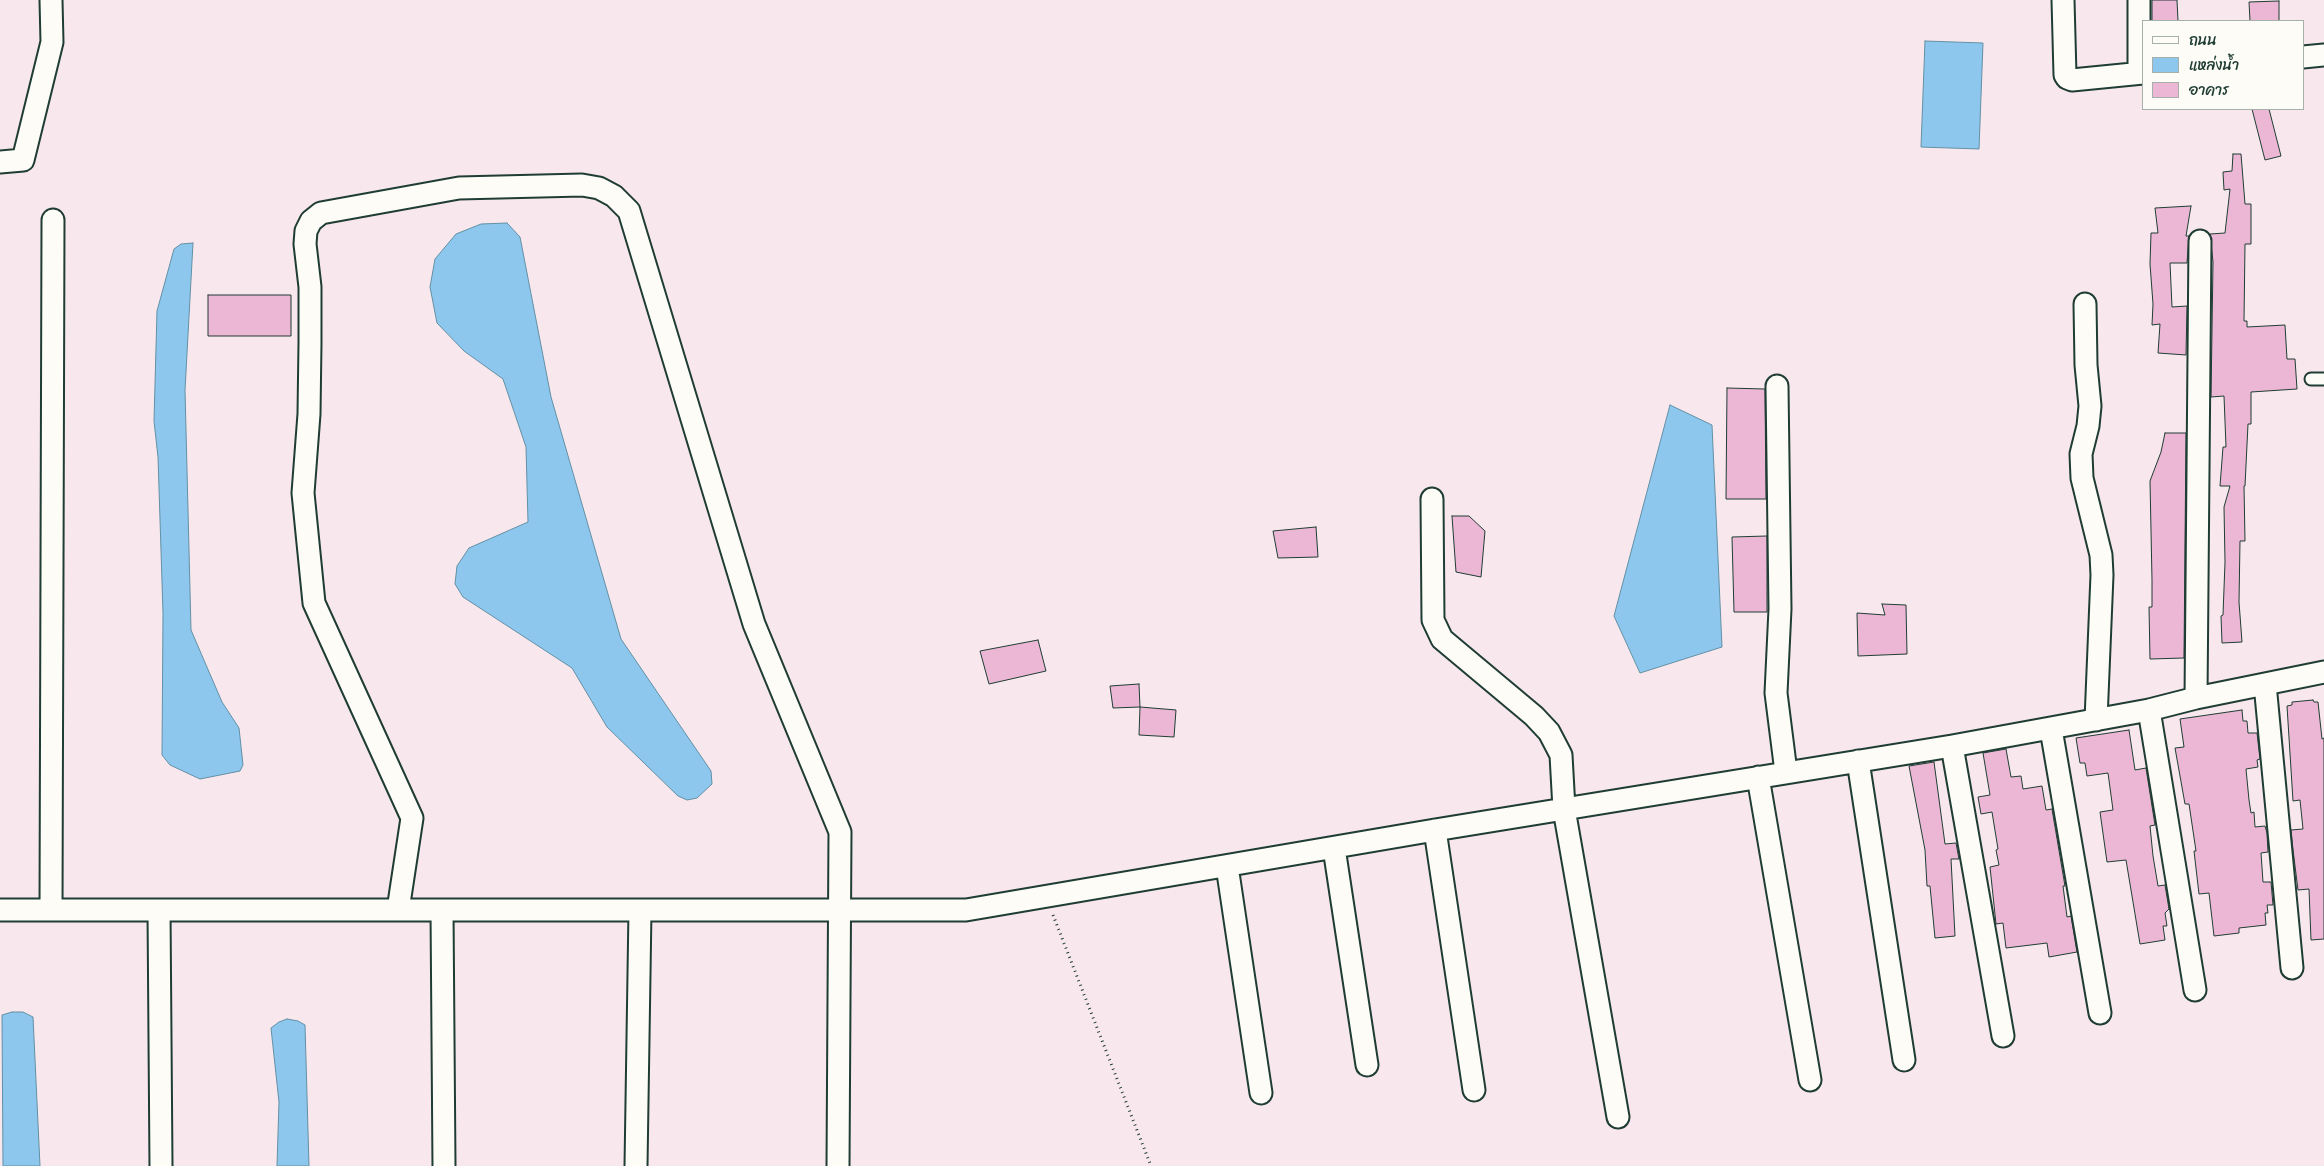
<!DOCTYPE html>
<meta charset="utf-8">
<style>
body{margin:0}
#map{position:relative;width:2324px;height:1166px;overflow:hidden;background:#f8e7ec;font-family:Sriracha,"Playpen Sans Thai",sans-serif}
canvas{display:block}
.legend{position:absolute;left:2142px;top:20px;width:162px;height:90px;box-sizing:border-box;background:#fdfcf7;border:1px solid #a4b0a9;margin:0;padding:6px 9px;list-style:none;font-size:15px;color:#1f3d34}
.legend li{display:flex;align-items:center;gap:10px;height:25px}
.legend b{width:25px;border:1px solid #a4b0a9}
</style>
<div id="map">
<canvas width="2324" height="1166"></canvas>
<ul class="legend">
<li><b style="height:6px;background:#fdfcf7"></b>ถนน</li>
<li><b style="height:14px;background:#8ec7ee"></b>แหล่งน้ำ</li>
<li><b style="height:14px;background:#ebb7d4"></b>อาคาร</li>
</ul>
</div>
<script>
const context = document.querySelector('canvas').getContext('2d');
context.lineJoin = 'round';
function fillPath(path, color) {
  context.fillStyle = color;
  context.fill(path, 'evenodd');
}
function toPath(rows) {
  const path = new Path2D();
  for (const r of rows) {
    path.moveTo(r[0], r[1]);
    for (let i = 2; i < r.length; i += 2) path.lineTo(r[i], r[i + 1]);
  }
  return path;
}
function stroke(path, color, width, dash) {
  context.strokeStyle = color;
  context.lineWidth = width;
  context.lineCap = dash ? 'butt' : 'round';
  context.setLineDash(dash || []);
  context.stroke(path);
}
const water = toPath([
 [1925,41,1983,43,1979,149,1921,147,1925,41],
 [507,223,520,237,551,397,621,639,711,771,712,784,697,798,687,800,678,796,607,727,572,668,463,597,455,584,457,566,469,548,528,522,526,447,503,379,464,351,437,323,430,287,435,259,456,234,481,224,507,223],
 [193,243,185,390,191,630,222,702,239,728,243,765,240,771,200,779,170,765,162,755,163,613,158,457,154,421,157,311,174,249,181,244,193,243],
 [1670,405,1712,425,1722,647,1640,673,1614,616,1670,405],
 [12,1012,23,1012,33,1017,40,1166,3,1166,2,1015,12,1012],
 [287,1019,298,1021,305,1025,309,1166,277,1166,279,1102,271,1028,279,1022,287,1019]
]);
const building = toPath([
 [2152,0,2177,0,2178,21,2152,21,2152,0],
 [2279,1,2279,21,2250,21,2249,2,2279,1],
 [2252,109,2269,109,2281,156,2265,160,2252,109],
 [2233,154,2241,154,2245,204,2251,204,2251,244,2245,244,2244,321,2247,321,2247,327,2285,325,2287,359,2295,359,2297,389,2251,392,2251,424,2248,424,2245,486,2244,486,2245,541,2240,541,2239,602,2242,642,2222,643,2221,616,2223,615,2225,562,2224,507,2230,486,2220,486,2223,447,2226,447,2224,396,2211,397,2213,262,2210,234,2225,233,2230,189,2224,190,2223,172,2232,171,2233,154],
 [2191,206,2186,236,2189,236,2187,263,2170,263,2172,307,2187,306,2186,355,2158,353,2160,324,2152,325,2153,304,2150,264,2151,233,2158,233,2155,208,2191,206],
 [208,295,291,295,291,336,208,336,208,295],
 [1727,388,1765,389,1766,499,1726,499,1727,388],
 [2165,433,2186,433,2184,658,2150,659,2149,607,2152,607,2152,580,2150,481,2161,452,2165,433],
 [1452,516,1469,516,1485,531,1481,577,1456,572,1452,516],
 [1316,527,1318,557,1278,558,1273,531,1316,527],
 [1767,536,1767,612,1734,612,1732,537,1767,536],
 [1882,604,1906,605,1907,654,1858,656,1857,613,1885,615,1882,604],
 [1038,640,1046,671,989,684,980,651,1038,640],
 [1139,684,1140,707,1113,708,1110,686,1139,684],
 [2313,700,2314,702,2318,702,2322,739,2324,738,2324,939,2311,940,2309,889,2298,890,2293,850,2291,830,2303,829,2300,800,2293,801,2287,706,2292,705,2292,702,2313,700],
 [1140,707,1176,710,1174,737,1139,735,1140,707],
 [2242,710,2243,721,2247,721,2248,733,2257,733,2260,759,2257,760,2258,767,2246,769,2249,800,2251,813,2254,812,2255,827,2265,826,2267,833,2268,852,2261,853,2263,882,2271,882,2273,905,2267,905,2268,913,2265,913,2266,925,2239,928,2239,933,2214,936,2209,893,2199,894,2194,851,2196,851,2189,804,2185,804,2175,748,2184,747,2180,719,2242,710],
 [2129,730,2135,770,2146,768,2155,825,2150,826,2153,856,2158,886,2165,885,2169,909,2165,913,2167,926,2163,926,2165,940,2140,944,2126,860,2107,862,2100,812,2113,810,2108,773,2087,776,2085,763,2080,763,2076,738,2129,730],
 [2006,749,2011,777,2021,776,2023,789,2042,786,2046,810,2052,809,2065,886,2063,886,2067,917,2071,916,2077,952,2049,957,2047,943,2006,948,2003,923,1996,924,1990,867,1999,865,1996,850,1998,849,1992,812,1981,814,1978,797,1990,795,1983,753,2006,749],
 [1934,762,1945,844,1956,843,1959,859,1951,859,1955,936,1935,938,1930,886,1927,886,1925,850,1909,766,1934,762]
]);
const path = toPath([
 [1053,915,1151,1166]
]);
const lane = toPath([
 [2311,379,2324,379]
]);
const street = toPath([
 [2063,0,2065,75,2067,78,2072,80,2143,73],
 [2303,57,2324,55],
 [2139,73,2139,0],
 [0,162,23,160,52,42,51,0],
 [2085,304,2086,365,2090,406,2088,426,2081,454,2082,478,2101,555,2102,575,2096,720],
 [1777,386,1780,609,1776,693,1786,772],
 [1432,499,1433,620,1442,639,1534,716,1549,732,1561,755,1564,809,1618,1117],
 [2265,684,2292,968],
 [2196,698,2200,241],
 [2149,710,2195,990],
 [2051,729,2100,1013],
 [1952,746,2003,1036],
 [1858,761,1904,1060],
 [1758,777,1810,1080],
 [1435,830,1474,1090],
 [1334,848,1367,1065],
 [1227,866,1261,1093],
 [0,910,966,910,1435,830,1952,746,2149,710,2196,698,2324,672],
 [51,910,53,220],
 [159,910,161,1166],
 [398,910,412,818,314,603,303,493,309,414,310,343,310,287,305,244,306,231,311,221,321,213,459,188,582,185,599,188,614,196,629,211,754,624,840,832,838,1166],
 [442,910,444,1166],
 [636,1166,640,910]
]);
fillPath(water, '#8ec7ee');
stroke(water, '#6290a4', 1);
fillPath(building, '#ebb7d4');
stroke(building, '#1f3d34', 1);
stroke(lane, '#1f3d34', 15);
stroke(street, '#1f3d34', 25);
stroke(path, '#1f3d34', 3, [1, 4]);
stroke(lane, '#fdfcf7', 11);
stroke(street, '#fdfcf7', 21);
</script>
